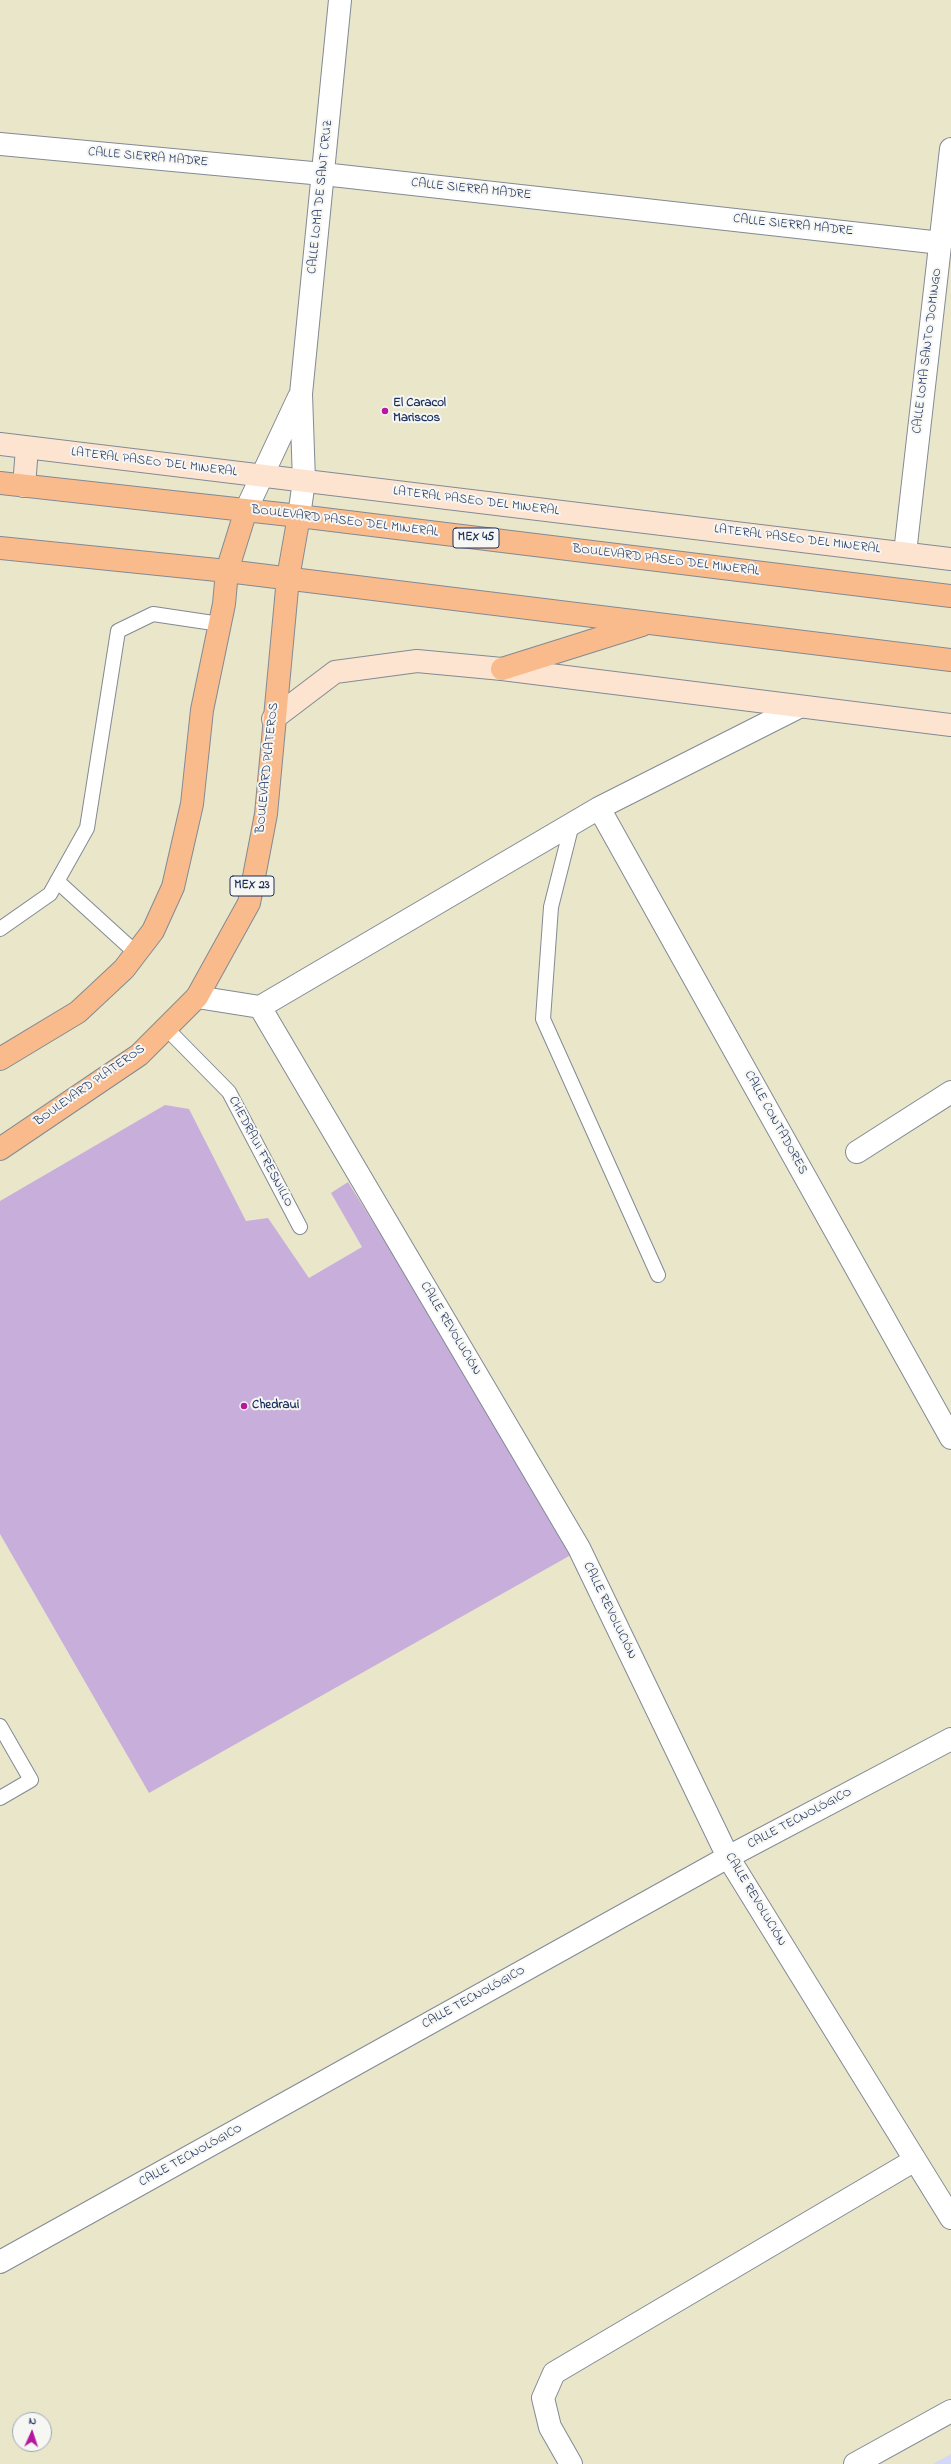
<!DOCTYPE html>
<meta charset="utf-8">
<style>
body{margin:0}
#map{position:relative;width:951px;height:2464px;overflow:hidden;background:#eae6ca;font-family:"Indie Flower",sans-serif}
canvas{display:block}
.north{position:absolute;left:12px;top:2412px;width:40px;height:40px;box-sizing:border-box;background:#f6f6f2;border:1px solid #9ea6b7;border-radius:50%;rotate:3deg;font-size:11px;font-weight:700;line-height:16px;text-align:center;color:#1b2f5e}
.north::after{content:'';display:block;margin:auto;width:14px;height:18px;background:#b5179e;clip-path:polygon(50% 0,100% 100%,50% 72%,0 100%)}
</style>
<div id="map">
<canvas width="951" height="2464"></canvas>
<div class="north">N</div>
</div>
<script>
const context = document.querySelector('canvas').getContext('2d');
context.lineJoin = 'round';
function fillPath(path, color) {
  context.fillStyle = color;
  context.fill(path, 'evenodd');
}
function toPath(rows) {
  const path = new Path2D();
  for (const r of rows) {
    path.moveTo(r[0], r[1]);
    for (let i = 2; i < r.length; i += 2) path.lineTo(r[i], r[i + 1]);
  }
  return path;
}
function stroke(path, color, width, dash) {
  context.strokeStyle = color;
  context.lineWidth = width;
  context.lineCap = dash ? 'butt' : 'round';
  context.setLineDash(dash || []);
  context.stroke(path);
}
function drawText(font, color, halo, rows, align = 'center') {
  context.font = font + ' "Indie Flower",sans-serif';
  context.lineWidth = 4;
  context.setLineDash([]);
  context.textBaseline = 'middle';
  context.strokeStyle = halo;
  context.fillStyle = color;
  for (const [text, x, y, turn = 0] of rows) {
    context.save();
    context.translate(x, y);
    context.rotate((+turn || 0) * Math.PI / 180);
    context.textAlign = isNaN(turn) ? turn : align;
    if (halo) context.strokeText(text, 0, 0);
    context.fillText(text, 0, 0);
    context.restore();
  }
}
const built = toPath([
 [951,2454,951,2464,933,2464]
]);
const building = toPath([
 [165,1105,189,1109,246,1221,268,1218,309,1278,362,1247,331,1193,348,1182,578,1551,149,1793,0,1534,0,1201]
]);
const lane = toPath([
 [572,824,551,907,543,1019,658,1275],
 [57,881,136,953],
 [0,929,50,894,87,828,118,631,153,614,220,624],
 [166,1028,229,1092,300,1227],
 [0,1726,31,1780,0,1798]
]);
const street = toPath([
 [0,144,323,174,941,243],
 [246,510,299,397],
 [299,516,304,481,301,394,340,0],
 [905,553,951,149],
 [599,808,951,1438],
 [197,997,260,1007,599,808,799,707],
 [260,1007,579,1548,728,1857,951,2218],
 [857,1152,951,1092],
 [0,2262,728,1857,951,1739],
 [571,2464,550,2427,543,2398,554,2373,915,2160],
 [855,2464,951,2411]
]);
const secondary = toPath([
 [0,444,951,559],
 [24,486,27,448],
 [273,719,335,672,417,661,502,669,951,725]
]);
const primary = toPath([
 [0,483,299,516,951,596],
 [0,548,227,571,951,660],
 [502,669,642,625],
 [0,1059,78,1012,124,969,153,931,173,887,192,804,202,710,224,604,227,571,246,510],
 [0,1149,139,1055,197,997,249,903,266,814,288,578,299,516]
]);
const markers = [
 [385,411,4,"#b5179e"],
 [244,1406,4,"#b5179e"]
];
const shields = [
 [476,538,46],
 [252,886,44]
];
const shieldNames = [
 ["MEX 45",476,538],
 ["MEX 23",252,886]
];
const streetNames = [
 ["CALLE SIERRA MADRE",148,158,5],
 ["CALLE SIERRA MADRE",471,190,6],
 ["CALLE LOMA DE SANT CRUZ",321,197,-84],
 ["CALLE SIERRA MADRE",793,226,6],
 ["CALLE LOMA SANTO DOMINGO",928,351,-83],
 ["LATERAL PASEO DEL MINERAL",154,463,7],
 ["LATERAL PASEO DEL MINERAL",476,502,7],
 ["BOULEVARD PASEO DEL MINERAL",345,522,7],
 ["LATERAL PASEO DEL MINERAL",797,540,7],
 ["BOULEVARD PASEO DEL MINERAL",666,561,7],
 ["BOULEVARD PLATEROS",268,768,-84],
 ["BOULEVARD PLATEROS",90,1086,-35],
 ["CALLE CONTADORES",775,1123,61],
 ["CHEDRAUI FRESNILLO",260,1152,62],
 ["CALLE REVOLUCIÓN",450,1329,59],
 ["CALLE REVOLUCIÓN",609,1611,64],
 ["CALLE TECNOLÓGICO",800,1819,-28],
 ["CALLE REVOLUCIÓN",755,1900,59],
 ["CALLE TECNOLÓGICO",474,1998,-29],
 ["CALLE TECNOLÓGICO",191,2156,-29]
];
const poiNames = [
 ["El Caracol",393,404],
 ["Mariscos",393,419],
 ["Chedraui",252,1406]
];
fillPath(built, '#d3d8f9');
fillPath(building, '#c8afdb');
stroke(lane, '#828a94', 16);
stroke(street, '#828a94', 24);
stroke(secondary, '#828a94', 24);
stroke(primary, '#828a94', 24);
stroke(lane, '#fff', 14);
stroke(street, '#fff', 22);
stroke(secondary, '#fde4d1', 22);
stroke(primary, '#fabb8c', 22);
for (const [x, y, r, color] of markers) {
  const dot = new Path2D();
  dot.arc(x, y, r, 0, 2 * Math.PI);
  context.fillStyle = color;
  context.fill(dot);
  stroke(dot, '#f6f6f2', 1.5);
}
for (const [x, y, w] of shields) {
  const box = new Path2D();
  box.roundRect(x - w / 2, y - 10, w, 20, 3);
  context.fillStyle = '#f6f6f2';
  context.fill(box);
  stroke(box, '#1b2f5e', 1);
}
drawText('bold 12px', '#1b2f5e', null, shieldNames);
drawText('13px', '#1b2f5e', '#f6f6f2', streetNames);
drawText('bold 13px', '#1b2f5e', '#f6f6f2', poiNames, 'left');
</script>
